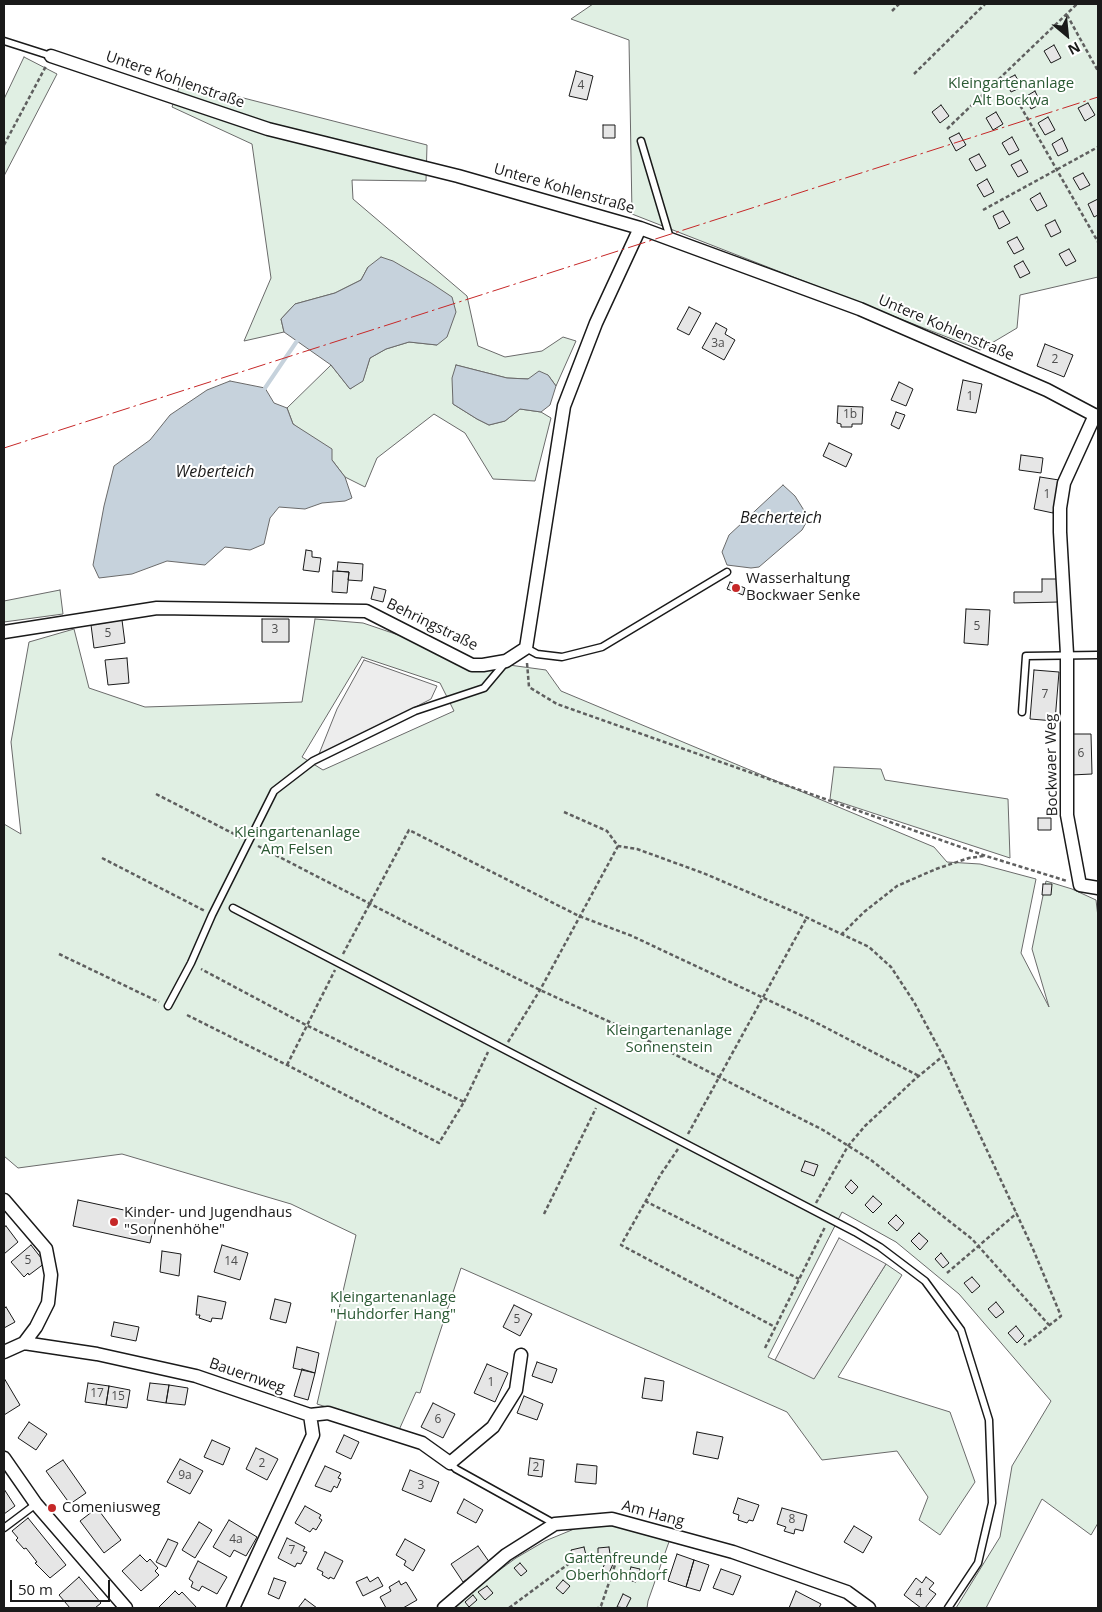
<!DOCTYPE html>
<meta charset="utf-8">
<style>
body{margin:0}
#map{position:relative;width:1102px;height:1612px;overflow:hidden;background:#fff;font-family:"Open Sans",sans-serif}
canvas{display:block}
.frame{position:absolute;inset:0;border:5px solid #1a1a1a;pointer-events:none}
.north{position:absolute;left:1042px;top:10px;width:50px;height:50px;-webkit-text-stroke:4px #fff;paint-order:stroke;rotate:152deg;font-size:14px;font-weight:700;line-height:20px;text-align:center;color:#1a1a1a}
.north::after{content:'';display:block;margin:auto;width:18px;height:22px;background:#1a1a1a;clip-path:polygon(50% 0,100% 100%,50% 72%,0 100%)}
.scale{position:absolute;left:10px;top:1580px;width:100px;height:22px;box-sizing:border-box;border:2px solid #1a1a1a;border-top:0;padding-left:6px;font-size:15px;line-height:18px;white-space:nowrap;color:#1a1a1a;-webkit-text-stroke:4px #fff;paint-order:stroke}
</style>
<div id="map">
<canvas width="1102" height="1612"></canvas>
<div class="frame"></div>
<div class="north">N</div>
<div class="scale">50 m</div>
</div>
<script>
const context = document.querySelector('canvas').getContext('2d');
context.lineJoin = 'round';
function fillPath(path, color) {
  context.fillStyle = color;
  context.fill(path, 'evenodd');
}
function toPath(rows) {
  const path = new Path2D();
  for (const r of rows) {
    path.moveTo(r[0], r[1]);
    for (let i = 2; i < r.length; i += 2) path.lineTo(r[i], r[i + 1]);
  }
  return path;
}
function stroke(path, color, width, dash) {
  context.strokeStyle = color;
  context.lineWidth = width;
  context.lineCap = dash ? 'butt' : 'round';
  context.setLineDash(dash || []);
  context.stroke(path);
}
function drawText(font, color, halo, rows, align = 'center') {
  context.font = font + ' "Open Sans",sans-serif';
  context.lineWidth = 4;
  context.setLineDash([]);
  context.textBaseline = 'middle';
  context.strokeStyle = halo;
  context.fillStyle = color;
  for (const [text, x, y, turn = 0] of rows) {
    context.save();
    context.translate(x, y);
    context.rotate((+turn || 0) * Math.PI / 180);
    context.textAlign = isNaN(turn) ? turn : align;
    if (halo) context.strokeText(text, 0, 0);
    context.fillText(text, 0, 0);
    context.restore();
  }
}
const green = toPath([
 [593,4,1098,4,1098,277,1020,295,1017,328,980,350,632,214,629,40,571,19,593,4],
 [24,57,57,74,4,176,4,99,24,57],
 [181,82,427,145,426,181,352,180,353,199,467,296,478,346,505,357,542,351,563,337,576,341,556,386,548,375,528,379,507,378,456,365,453,404,477,419,489,425,505,421,520,409,541,412,551,418,535,481,493,479,465,433,434,414,377,458,365,487,345,477,332,460,309,436,293,424,287,408,331,365,350,389,363,380,370,358,386,349,409,342,437,345,368,267,361,280,335,293,295,304,281,319,284,332,244,341,271,278,252,144,172,107,181,82],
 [60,590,63,614,4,622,4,601,60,590],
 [315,619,363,623,472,660,546,670,561,691,934,847,947,862,980,864,1036,879,1021,953,1049,1007,1032,949,1046,881,1072,889,1096,900,1098,917,1098,1523,1091,1535,1042,1499,986,1608,956,1608,1000,1537,1012,1466,1051,1401,959,1294,896,1242,842,1212,768,1357,814,1378,886,1264,902,1275,838,1377,950,1412,975,1482,940,1535,919,1520,928,1497,897,1451,822,1460,787,1412,461,1268,420,1393,416,1392,399,1430,317,1404,356,1235,291,1204,122,1154,18,1168,4,1156,4,824,21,834,11,742,29,642,74,629,89,688,145,707,302,702,315,619],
 [362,657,440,683,454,711,323,770,302,757,362,657],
 [834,767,881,769,885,780,1008,799,1010,858,830,799,834,767],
 [600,1526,619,1526,670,1539,648,1601,647,1608,451,1608,475,1588,516,1558,545,1541,579,1527,600,1526]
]);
const parking = toPath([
 [364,660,437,686,431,699,353,739,319,754,337,709,364,660],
 [839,1238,886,1264,814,1379,775,1360,839,1238]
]);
const water = toPath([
 [381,257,393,261,431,283,452,297,456,312,447,337,437,345,409,342,386,349,370,358,363,381,350,389,331,365,284,332,281,319,295,304,335,293,361,280,368,267,381,257],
 [456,365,507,378,528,379,539,371,548,375,556,386,550,405,541,412,520,409,505,421,489,425,477,419,453,404,452,378,456,365],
 [230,381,265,388,274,403,287,408,293,424,332,449,332,460,345,477,352,498,345,501,322,503,305,509,279,507,270,518,264,544,250,550,225,547,205,565,167,561,132,574,99,578,93,565,104,506,114,466,150,440,170,415,207,390,230,381],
 [783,485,795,496,805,512,807,521,802,530,759,567,751,568,727,565,722,552,729,535,783,485]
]);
const stream = toPath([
 [265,388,297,341]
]);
const building = toPath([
 [1054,45,1061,58,1051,63,1044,51,1054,45],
 [576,71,593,76,587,100,569,96,576,71],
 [1015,75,1022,87,1011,92,1005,80,1015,75],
 [1035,91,1041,104,1031,109,1025,97,1035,91],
 [1088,103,1095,115,1085,121,1078,108,1088,103],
 [941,105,949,116,940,123,932,112,941,105],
 [996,112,1003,124,993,130,986,118,996,112],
 [1048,117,1055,130,1045,135,1038,123,1048,117],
 [603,125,615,125,615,138,603,138,603,125],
 [959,133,966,145,956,151,949,138,959,133],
 [1012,137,1019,150,1009,155,1002,143,1012,137],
 [1062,138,1068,151,1058,156,1052,144,1062,138],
 [979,154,986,166,976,171,969,159,979,154],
 [1021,160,1028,172,1018,177,1011,165,1021,160],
 [1083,173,1090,185,1080,190,1073,178,1083,173],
 [987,179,994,192,984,197,977,185,987,179],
 [1040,193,1047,206,1037,211,1030,199,1040,193],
 [1098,199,1098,215,1094,217,1088,204,1098,199],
 [1003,211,1010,223,999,229,993,216,1003,211],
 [1055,220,1061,232,1051,237,1045,225,1055,220],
 [1017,237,1024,249,1014,254,1007,242,1017,237],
 [1069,249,1076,261,1066,266,1059,254,1069,249],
 [1023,261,1030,273,1020,278,1014,266,1023,261],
 [689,307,701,313,689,335,677,329,689,307],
 [716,323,727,329,725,334,735,340,724,360,702,348,716,323],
 [1045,344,1073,355,1064,377,1037,366,1045,344],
 [963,380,982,384,976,413,957,410,963,380],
 [899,382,913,389,906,406,891,400,899,382],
 [838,406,863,407,862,424,852,424,852,427,841,427,841,424,837,423,838,406],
 [896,412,905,415,899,429,891,425,896,412],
 [829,443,852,454,846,467,823,456,829,443],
 [1021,455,1043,458,1041,473,1019,470,1021,455],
 [1040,477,1059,480,1053,513,1034,509,1040,477],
 [306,550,312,551,312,557,321,558,319,572,303,570,306,550],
 [338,562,363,564,362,581,348,580,349,572,337,571,338,562],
 [333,571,349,572,347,593,332,592,333,571],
 [1042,579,1059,579,1059,602,1014,603,1014,592,1042,592,1042,579],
 [730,582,745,588,743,595,727,589,730,582],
 [374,587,386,590,383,602,371,599,374,587],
 [966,609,990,610,988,645,964,643,966,609],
 [262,619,289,619,289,642,262,642,262,619],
 [122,620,125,643,94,648,91,625,122,620],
 [127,658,129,683,108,685,105,660,127,658],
 [1034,670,1059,672,1055,721,1030,719,1034,670],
 [1070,734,1091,734,1092,774,1071,775,1070,734],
 [1038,818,1051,818,1051,830,1038,830,1038,818],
 [1043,884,1052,884,1051,895,1042,895,1043,884],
 [805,1161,818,1165,814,1176,801,1171,805,1161],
 [851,1180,858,1187,852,1194,845,1187,851,1180],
 [873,1196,882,1204,873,1213,865,1205,873,1196],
 [78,1200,156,1217,150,1243,73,1226,78,1200],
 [896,1215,904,1223,897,1231,888,1223,896,1215],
 [6,1226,18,1242,4,1254,4,1227,6,1226],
 [919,1233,928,1241,920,1250,911,1241,919,1233],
 [31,1245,45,1263,29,1275,28,1273,24,1277,11,1262,31,1245],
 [222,1245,248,1253,240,1280,214,1272,222,1245],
 [162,1251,181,1254,179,1276,160,1272,162,1251],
 [941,1253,949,1263,943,1268,935,1259,941,1253],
 [972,1277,980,1286,972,1293,964,1283,972,1277],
 [198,1296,226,1302,222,1319,212,1318,211,1322,199,1318,200,1315,196,1315,198,1296],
 [275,1299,291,1303,286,1323,270,1319,275,1299],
 [996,1302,1004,1312,996,1318,988,1309,996,1302],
 [514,1305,532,1314,520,1336,503,1327,514,1305],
 [6,1307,15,1322,4,1328,4,1309,6,1307],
 [114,1322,139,1327,136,1341,111,1336,114,1322],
 [1016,1326,1024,1336,1017,1343,1008,1333,1016,1326],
 [297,1347,319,1353,315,1373,293,1368,297,1347],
 [537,1362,557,1369,552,1383,532,1376,537,1362],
 [487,1364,508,1373,495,1402,474,1393,487,1364],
 [302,1369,315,1373,308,1400,294,1396,302,1369],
 [4,1378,20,1405,4,1415,4,1378],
 [645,1378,664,1381,662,1401,642,1398,645,1378],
 [88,1383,109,1386,106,1405,85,1402,88,1383],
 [150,1383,169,1385,166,1403,147,1400,150,1383],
 [169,1385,188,1388,185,1405,166,1403,169,1385],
 [109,1386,130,1390,127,1408,106,1405,109,1386],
 [524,1396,543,1404,537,1420,517,1413,524,1396],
 [433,1403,455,1414,443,1438,421,1427,433,1403],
 [29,1422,47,1434,36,1450,18,1438,29,1422],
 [697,1432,723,1437,718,1459,693,1454,697,1432],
 [344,1435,359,1442,351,1459,336,1452,344,1435],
 [212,1440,230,1448,223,1465,204,1457,212,1440],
 [256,1448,278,1459,267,1480,246,1469,256,1448],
 [530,1458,544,1460,542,1477,528,1475,530,1458],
 [180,1459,203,1471,190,1494,167,1482,180,1459],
 [63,1460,86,1493,70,1504,46,1471,63,1460],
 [577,1464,597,1466,596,1484,575,1482,577,1464],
 [325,1466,341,1473,338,1478,341,1479,337,1488,334,1486,331,1492,315,1486,325,1466],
 [410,1470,439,1482,431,1502,402,1490,410,1470],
 [4,1489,15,1506,4,1514,4,1489],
 [738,1498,759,1505,753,1521,749,1520,747,1523,738,1520,739,1515,733,1513,738,1498],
 [464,1499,483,1510,476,1523,457,1513,464,1499],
 [305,1506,321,1515,319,1518,322,1520,316,1530,313,1528,310,1532,295,1523,305,1506],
 [97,1508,121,1540,104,1553,80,1521,97,1508],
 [782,1508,807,1515,803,1531,795,1529,794,1534,784,1531,786,1527,777,1524,782,1508],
 [28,1518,66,1565,50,1578,35,1563,37,1562,26,1548,24,1549,16,1540,18,1538,12,1531,28,1518],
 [229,1520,257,1537,246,1556,234,1550,230,1557,213,1547,229,1520],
 [199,1522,212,1530,195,1558,182,1550,199,1522],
 [854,1526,872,1537,863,1553,844,1542,854,1526],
 [287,1538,305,1547,303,1551,307,1552,301,1564,297,1563,295,1567,278,1558,287,1538],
 [168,1539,178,1543,166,1567,156,1562,168,1539],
 [405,1539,425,1550,413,1571,404,1565,406,1561,396,1555,405,1539],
 [478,1546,490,1563,463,1582,451,1564,478,1546],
 [584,1547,586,1555,573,1558,571,1550,584,1547],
 [609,1547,610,1554,598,1555,598,1548,609,1547],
 [325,1552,343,1561,334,1579,330,1577,329,1579,322,1575,323,1572,317,1569,325,1552],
 [677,1554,694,1560,686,1587,668,1581,677,1554],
 [140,1555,147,1562,150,1559,158,1568,155,1571,159,1575,141,1591,122,1571,140,1555],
 [694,1560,709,1565,700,1591,686,1587,694,1560],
 [198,1561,227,1577,217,1594,202,1586,199,1591,191,1587,193,1582,189,1579,198,1561],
 [606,1561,613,1564,609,1573,602,1570,606,1561],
 [520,1563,527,1571,521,1576,514,1568,520,1563],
 [631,1567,640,1569,636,1582,627,1580,631,1567],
 [721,1569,741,1576,733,1595,713,1588,721,1569],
 [79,1577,101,1603,95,1608,70,1608,59,1595,79,1577],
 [367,1577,370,1582,378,1577,383,1586,363,1596,356,1582,367,1577],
 [926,1577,934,1583,929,1589,936,1594,925,1608,921,1608,904,1595,916,1578,922,1583,926,1577],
 [274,1578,286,1582,279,1599,268,1594,274,1578],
 [563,1580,570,1586,563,1594,556,1588,563,1580],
 [399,1581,401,1585,406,1582,417,1600,403,1608,386,1608,380,1597,391,1591,389,1587,399,1581],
 [487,1586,493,1593,485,1600,478,1592,487,1586],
 [175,1591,179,1595,182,1592,197,1608,158,1608,175,1591],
 [796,1591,821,1604,819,1608,789,1608,796,1591],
 [623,1594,631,1598,626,1608,617,1607,623,1594],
 [473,1595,477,1600,469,1607,465,1602,473,1595],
 [305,1599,317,1608,298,1608,305,1599]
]);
const path = toPath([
 [892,11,899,4],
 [1067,15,1098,71],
 [914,74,985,4],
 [1017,100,1098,242],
 [947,129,1077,4],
 [4,145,46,66],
 [983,210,1098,147],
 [527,663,529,687,557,704,986,856,1067,881],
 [156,794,242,838],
 [564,812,607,831,618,846,637,849,703,873,797,913,869,947,891,967,914,1002,943,1056,1033,1249,1061,1316,1024,1345],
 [258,846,454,947,540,990,621,1027,823,1130,871,1160,972,1239,1049,1325],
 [102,858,205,911],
 [841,935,864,912,897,886,936,869,969,858,984,856],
 [59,954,159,1002],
 [343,954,409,830,579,916,632,936,815,1022,919,1076],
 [187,1015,287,1065,439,1143,464,1102,306,1025,201,969],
 [508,1042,540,990,618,846],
 [287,1065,335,970],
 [464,1102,488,1052],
 [688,1134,806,919],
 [678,1149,661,1174,621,1245,775,1327],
 [645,1201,799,1279],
 [816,1203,848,1146,865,1126,914,1080,943,1056],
 [544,1214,596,1108],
 [947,1273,1017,1213],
 [765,1348,825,1227],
 [509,1608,571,1562,617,1559,601,1606,598,1608]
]);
const service = toPath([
 [4,41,51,56],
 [641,141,670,238],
 [526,648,537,654,562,657,602,647,727,572],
 [1022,712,1026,656,1098,655],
 [233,908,855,1232,880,1247,925,1281,961,1330,989,1420,992,1503,978,1563,948,1608],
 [168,1006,191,963,212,915,274,791,313,761,415,711,484,688,505,663],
 [450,1463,456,1469,555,1524],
 [4,1528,36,1504]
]);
const minor = toPath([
 [51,56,268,129,458,176,640,228,860,309,1047,390,1098,417],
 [1095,415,1064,483,1060,508,1060,532,1067,654,1067,815,1080,885,1098,888],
 [4,632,157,608,366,611,472,665,483,665,506,661,526,648,564,406,596,323,640,228],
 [4,1200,46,1249,51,1275,48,1303,36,1327,24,1343,4,1352],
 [24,1343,97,1354,196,1376,310,1415,328,1413,422,1443,450,1463,493,1427,516,1390,521,1355],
 [4,1458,36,1504,126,1608],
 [233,1608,313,1435,310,1415],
 [444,1608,506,1555,555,1524,612,1519,733,1552,847,1592,869,1608]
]);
const power = toPath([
 [4,448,1098,97]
]);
const markers = [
 [736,588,5,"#c62828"],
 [114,1222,5,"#c62828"],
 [52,1508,5,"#c62828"]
];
const numberNames = [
 ["4",581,86],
 ["3a",718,344],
 ["2",1055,360],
 ["1",970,397],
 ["1b",850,415],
 ["1",1047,495],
 ["5",977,627],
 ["3",275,630],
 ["5",108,634],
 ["7",1045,695],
 ["6",1081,754],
 ["5",28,1261],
 ["14",231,1262],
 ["5",517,1320],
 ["1",491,1383],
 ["17",97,1394],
 ["15",118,1397],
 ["6",438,1420],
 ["2",262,1464],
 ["2",536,1468],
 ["9a",185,1476],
 ["3",421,1486],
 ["8",792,1520],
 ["4a",236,1540],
 ["7",292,1551],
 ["4",919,1594]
];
const streetNames = [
 ["Untere Kohlenstraße",175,80,19],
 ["Untere Kohlenstraße",564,189,16],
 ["Untere Kohlenstraße",946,328,23],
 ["Behringstraße",432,625,26],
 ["Bockwaer Weg",1052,765,-91],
 ["Bauernweg",247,1376,19],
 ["Am Hang",653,1514,15]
];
const parkNames = [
 ["Kleingartenanlage",1011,84],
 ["Alt Bockwa",1011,101],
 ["Kleingartenanlage",297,833],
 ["Am Felsen",297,850],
 ["Kleingartenanlage",669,1031],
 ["Sonnenstein",669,1048],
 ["Kleingartenanlage",393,1298],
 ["\"Huhdorfer Hang\"",393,1315],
 ["Gartenfreunde",616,1559],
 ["Oberhohndorf",616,1576]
];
const poiNames = [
 ["Wasserhaltung",746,579],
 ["Bockwaer Senke",746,596],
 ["Kinder- und Jugendhaus",124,1213],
 ["\"Sonnenhöhe\"",124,1230],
 ["Comeniusweg",62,1508]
];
const waterNames = [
 ["Weberteich",215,472],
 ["Becherteich",781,518]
];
fillPath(green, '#e0efe3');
stroke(green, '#6a6a6a', 1);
fillPath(parking, '#ededed');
stroke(parking, '#6a6a6a', 1);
fillPath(water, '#c6d2dc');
stroke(water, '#6a6a6a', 1);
stroke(stream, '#c6d2dc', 4);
fillPath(building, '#e6e6e6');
stroke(building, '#1a1a1a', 1);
stroke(service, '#1a1a1a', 9);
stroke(minor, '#1a1a1a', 15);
stroke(path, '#5f5f5f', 2.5, [4, 2.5]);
stroke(service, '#fff', 6);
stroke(minor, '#fff', 12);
stroke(power, '#c62828', 1, [18, 4, 2.5, 4]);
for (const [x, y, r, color] of markers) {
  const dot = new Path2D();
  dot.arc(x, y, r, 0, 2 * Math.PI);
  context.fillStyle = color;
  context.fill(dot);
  stroke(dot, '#fff', 2);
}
drawText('12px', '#4d4d4d', null, numberNames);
drawText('15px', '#1a1a1a', '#fff', streetNames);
drawText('15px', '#2b5a34', '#fff', parkNames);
drawText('15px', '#1a1a1a', '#fff', poiNames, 'left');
drawText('italic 16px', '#1a1a1a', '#fff', waterNames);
</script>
